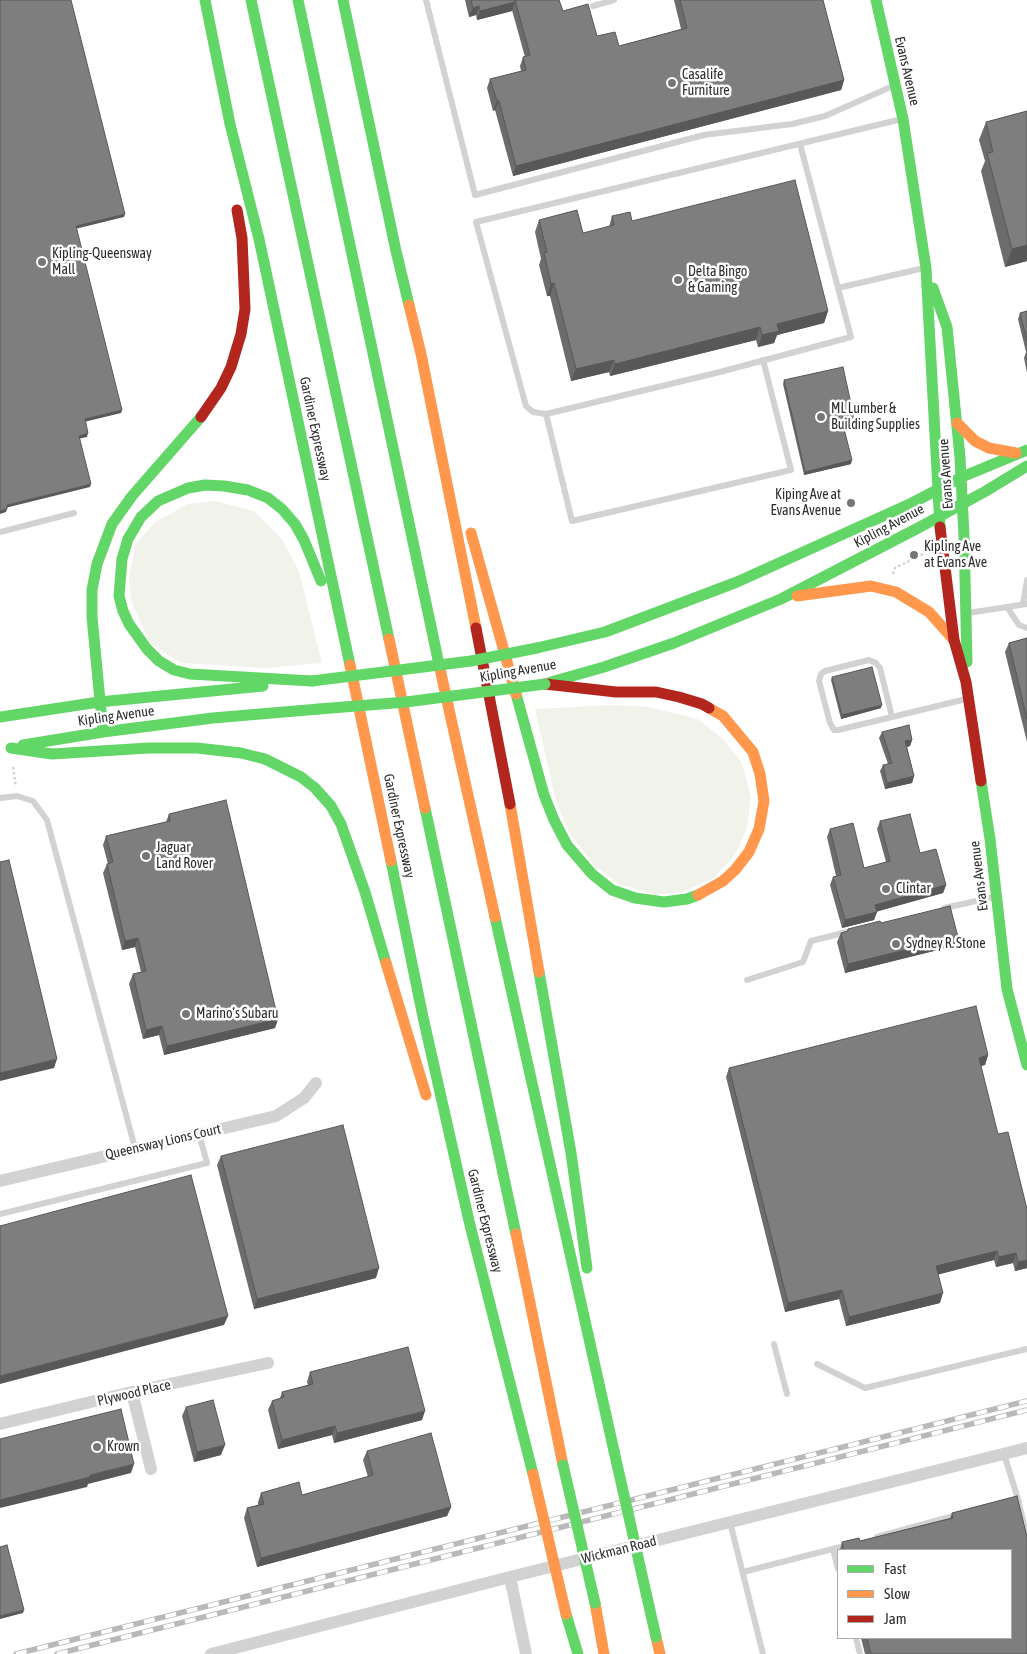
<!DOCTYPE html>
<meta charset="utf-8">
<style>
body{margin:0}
#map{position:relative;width:1027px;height:1654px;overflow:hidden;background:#fff;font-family:"Asap Condensed",sans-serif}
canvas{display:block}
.legend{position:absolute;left:837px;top:1549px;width:175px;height:90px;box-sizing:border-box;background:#fff;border:1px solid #ababab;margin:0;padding:6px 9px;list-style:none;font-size:15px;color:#2d2d2d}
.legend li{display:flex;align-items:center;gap:10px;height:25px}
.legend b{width:25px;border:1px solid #ababab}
</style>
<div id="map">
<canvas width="1027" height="1654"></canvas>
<ul class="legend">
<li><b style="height:6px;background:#63d668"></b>Fast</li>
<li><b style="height:6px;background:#ff974d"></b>Slow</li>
<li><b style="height:6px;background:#b3261e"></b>Jam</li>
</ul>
</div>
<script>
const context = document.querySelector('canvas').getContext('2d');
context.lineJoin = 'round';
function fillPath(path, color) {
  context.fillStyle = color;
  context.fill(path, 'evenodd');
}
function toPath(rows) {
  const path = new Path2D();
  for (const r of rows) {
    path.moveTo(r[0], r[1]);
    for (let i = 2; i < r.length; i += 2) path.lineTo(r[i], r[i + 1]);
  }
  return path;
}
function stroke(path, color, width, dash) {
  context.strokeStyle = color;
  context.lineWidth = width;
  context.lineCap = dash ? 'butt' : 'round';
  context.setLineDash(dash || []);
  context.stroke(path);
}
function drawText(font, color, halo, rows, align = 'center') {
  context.font = font + ' "Asap Condensed",sans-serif';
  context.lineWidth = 5;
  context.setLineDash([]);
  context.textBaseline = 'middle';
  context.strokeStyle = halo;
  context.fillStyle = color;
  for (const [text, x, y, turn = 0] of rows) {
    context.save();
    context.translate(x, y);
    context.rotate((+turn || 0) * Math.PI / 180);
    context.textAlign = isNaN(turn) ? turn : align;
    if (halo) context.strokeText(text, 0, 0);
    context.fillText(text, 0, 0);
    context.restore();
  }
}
const green = toPath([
 [215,501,254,511,282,539,299,571,322,663,265,668,181,663,150,643,131,601,129,579,135,545,155,522,188,504],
 [613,705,649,707,698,719,724,740,742,763,751,797,747,828,735,855,714,878,682,892,656,895,619,884,595,866,570,834,556,802,535,709]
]);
const path = toPath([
 [893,574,895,568,927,552],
 [13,767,16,787]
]);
const lane = toPath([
 [426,0,475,195,704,135,792,124,825,116,893,86],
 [593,6,614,0],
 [800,144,851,337,720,372,546,414,533,412,526,406,476,222,902,119],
 [838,288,924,268],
 [546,414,572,521,791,470,763,360],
 [0,532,74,513],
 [1023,604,1027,580],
 [1007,607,1019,625,1027,628],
 [968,613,1027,604],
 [892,717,880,668,876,663,869,660,825,671,821,674,819,681,830,723,834,730,838,730,892,717,966,699],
 [0,798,17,796,33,801,47,820,135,1148],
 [944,908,995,897],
 [747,980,803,962,811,941,847,932],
 [0,1214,207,1163,199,1134],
 [774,1344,787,1394],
 [817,1364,865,1388,1027,1349],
 [1004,1454,1018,1499,1010,1501],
 [1018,1499,1027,1537],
 [730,1522,763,1654],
 [877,1537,957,1515],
 [833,1549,838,1569],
 [743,1572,848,1545],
 [856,1638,860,1654]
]);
const street = toPath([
 [0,1181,276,1116,304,1098,316,1083],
 [132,1392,151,1469],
 [0,1424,132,1392,268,1363],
 [510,1577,526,1654],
 [211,1654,510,1577,1027,1448]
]);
const fast = toPath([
 [205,0,230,124,259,239,350,665],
 [251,0,389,639],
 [298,0,440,669],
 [343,0,396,251,409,305],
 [876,0,903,119,926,268,940,527],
 [933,288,947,327,960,457,964,536,967,662],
 [537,648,605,632,737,582,912,503,962,477,1027,450],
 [312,681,190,674,174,670,159,661,147,649,129,624,123,611,119,596,122,559,128,539,141,517,158,501,188,488,205,485,224,486,248,490,268,498,282,509,295,524,304,540,321,581],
 [551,682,604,667,674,643,781,599,920,527,986,491,1027,466],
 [516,694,544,795,554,820,567,845,592,874,612,890,635,898,664,902,687,899,698,895],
 [0,717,99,702,263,686],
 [103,732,92,617,92,590,97,564,112,524,132,496,201,417],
 [23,745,103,732,213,718,319,709],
 [11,748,52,754,149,748,197,748,241,753,265,759,301,777,315,788,331,806,341,824,365,892,386,963],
 [981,781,990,839,1007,989,1027,1065],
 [425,808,516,1234],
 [391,861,423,1017,469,1221,533,1474],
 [495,917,614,1451],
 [539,972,571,1153,587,1268],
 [566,1614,578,1654]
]);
const slow = toPath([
 [409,305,421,354,476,628],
 [957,423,975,441,989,448,1016,453],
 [471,533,516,694],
 [797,596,871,586,896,592,929,612,954,640],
 [389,639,425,808],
 [350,665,391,861],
 [440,669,495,917],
 [510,804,539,972],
 [698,895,723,881,735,870,749,852,759,829,764,801,760,774,753,752,723,716,709,708],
 [386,963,426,1095],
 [516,1234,563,1465],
 [595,1603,604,1654],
 [656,1637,660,1654]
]);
const jam = toPath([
 [201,417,221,388,231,367,241,334,245,309,242,238,237,210],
 [940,527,954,640,966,682,981,781],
 [476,628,510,804],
 [545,684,616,692,656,692,679,697,702,704,709,708]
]);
const rail = toPath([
 [16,1654,1027,1401],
 [57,1654,1027,1410]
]);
const fastBridge = toPath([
 [312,681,471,661,537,648],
 [319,709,406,702,545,684],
 [614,1451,656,1637],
 [563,1465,595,1603]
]);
const slowBridge = toPath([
 [533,1474,566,1614]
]);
const wall = toPath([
 [465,0,559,0,563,11,597,36,619,46,681,29,674,0,823,0,844,80,841,90,513,176,495,110,493,111,487,88,490,79,521,71,520,66,523,57,525,57,512,10,512,11,477,20,476,15,469,17],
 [1027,111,1027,261,1005,267,981,171,985,161,979,140,986,122],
 [612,216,632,221,828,311,824,323,777,335,774,343,758,347,756,340,610,376,609,372,571,381,550,296,547,296,539,265,541,259,535,232,539,220,583,233,609,227],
 [1027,311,1027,373,1024,358,1026,352,1018,319,1020,313],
 [784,380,854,425,844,427,851,464,804,475,783,384],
 [1027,638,1027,742,1005,652,1009,643],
 [832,677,881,708,841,719,831,680],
 [882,732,912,740,910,746,907,747,914,776,912,783,885,789,880,771,883,765,888,764,879,738],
 [169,814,278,1019,275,1028,164,1055,159,1035,143,1039,129,984,133,974,141,972,135,947,122,950,103,873,107,864,108,864,103,845,106,836,166,822],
 [880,821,920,853,946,885,943,893,877,911,874,920,842,928,830,885,833,877,836,876,827,837,830,829,864,868,886,862,877,829],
 [881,923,954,946,845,973,837,942,841,933,847,931,848,929],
 [988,1055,985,1065,981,1066,1027,1268,1015,1271,1013,1263,996,1267,994,1260,938,1274,940,1303,846,1326,839,1299,785,1312,726,1077,729,1068],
 [221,1156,376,1278,254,1309,217,1165],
 [310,1372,422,1420,334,1443,332,1435,278,1449,268,1410,272,1401,280,1398,282,1392,308,1385,307,1382],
 [186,1407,221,1455,194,1462,182,1416],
 [367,1451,451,1507,447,1516,257,1567,244,1518,247,1508,258,1505,258,1502,261,1493,302,1495,368,1477,363,1460],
 [1017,1496,1027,1537,1027,1654,865,1654,861,1638,1011,1638,1011,1550,840,1550,842,1542,859,1538,860,1541,950,1518,952,1513]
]);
const shadedWall = toPath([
 [515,2,512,11,477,20,480,11],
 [479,6,476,15,469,17,473,8],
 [844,80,841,90,513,176,516,166],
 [497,101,499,101,495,110,493,111],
 [125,214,124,217,75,229,76,226],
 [1027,245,1027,261,1005,267,1012,249],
 [554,283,550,296,547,296,551,284],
 [828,311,824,323,777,335,774,343,758,347,762,335,777,324],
 [760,327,756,340,610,376,615,364],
 [614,360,609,372,571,381,576,369],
 [122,410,121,413,84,422,85,419],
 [855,422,854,425,842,428,843,425],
 [88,433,87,437,78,439,79,436],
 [852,460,851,464,804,475,805,472],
 [91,484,90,487,5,508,7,505],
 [7,509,6,512,0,514,0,511],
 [882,705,881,708,841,719,842,715],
 [912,740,910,746,903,748,905,741],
 [914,776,912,783,885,789,887,783],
 [946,885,943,893,872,913,875,905],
 [877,912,874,920,842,928,845,920],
 [958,937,954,946,845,973,848,964],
 [138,938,135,947,122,950,125,941],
 [278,1019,275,1028,164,1055,167,1046],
 [162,1026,159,1035,143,1039,146,1030],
 [988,1055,985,1065,975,1067,979,1058],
 [57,1059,54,1068,0,1081,0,1073],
 [997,1251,994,1260,933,1276,936,1266],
 [1016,1253,1013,1263,996,1267,999,1257],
 [1027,1260,1027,1268,1015,1271,1018,1262],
 [379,1268,376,1278,254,1309,257,1299],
 [842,1290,839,1299,785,1312,788,1303],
 [943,1293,940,1303,846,1326,849,1317],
 [228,1316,224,1325,0,1384,0,1376],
 [425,1411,422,1420,334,1443,337,1433],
 [335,1426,332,1435,278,1449,282,1440],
 [225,1445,221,1455,194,1462,197,1452],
 [134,1464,131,1473,88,1484,87,1487,0,1508,0,1500,90,1475],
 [451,1507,447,1516,257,1567,261,1558],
 [24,1610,23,1613,0,1619,0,1616]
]);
const building = toPath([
 [0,0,71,0,125,214,76,226,122,410,85,419,88,433,79,436,91,484,7,505,7,509,0,511,0,0],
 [471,0,515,0,515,2,480,11,479,6,473,8,471,0],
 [515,0,559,0,563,11,588,4,597,36,615,32,619,46,687,28,680,0,823,0,844,80,516,166,499,101,497,101,490,79,526,70,523,57,530,55,515,0],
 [1027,111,1027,245,1012,249,987,153,993,152,986,122,1027,111],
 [795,180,828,311,777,324,779,331,762,335,760,327,615,364,614,360,576,369,554,283,551,284,544,253,547,252,539,220,577,210,583,233,614,225,612,216,630,212,632,221,795,180],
 [1027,311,1027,341,1020,313,1027,311],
 [843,367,855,422,843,425,852,460,805,472,784,380,843,367],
 [1027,638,1027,719,1009,643,1027,638],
 [872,667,882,705,842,715,832,677,872,667],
 [909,725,912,740,905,741,914,776,887,783,883,765,892,763,882,732,909,725],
 [226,800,278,1019,167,1046,162,1026,146,1030,133,974,146,971,138,938,125,941,107,864,113,862,106,836,170,821,169,814,226,800],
 [910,814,920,853,936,849,946,885,875,905,877,912,845,920,833,877,841,875,830,829,853,823,864,868,890,861,880,821,910,814],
 [9,860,57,1059,0,1073,0,862,9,860],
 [950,906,958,937,848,964,841,933,848,931,848,929,880,921,881,923,950,906],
 [976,1006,988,1055,979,1058,998,1134,1008,1132,1027,1209,1027,1260,1018,1262,1016,1253,999,1257,997,1251,936,1266,943,1293,849,1317,842,1290,788,1303,729,1068,976,1006],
 [343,1125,379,1268,257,1299,221,1156,343,1125],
 [191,1175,228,1316,0,1376,0,1226,191,1175],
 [408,1347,425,1411,337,1433,335,1426,282,1440,272,1401,284,1397,282,1392,313,1384,310,1372,408,1347],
 [213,1400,225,1445,197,1452,186,1407,213,1400],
 [121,1409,134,1464,90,1475,90,1477,0,1500,0,1439,121,1409],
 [431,1433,451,1507,261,1558,247,1508,264,1504,261,1493,299,1482,302,1495,373,1475,367,1451,431,1433],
 [1017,1496,1027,1537,1027,1654,871,1654,867,1638,1011,1638,1011,1550,844,1550,842,1542,859,1538,860,1541,953,1518,952,1513,1017,1496],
 [7,1545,24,1610,0,1616,0,1547,7,1545]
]);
const markers = [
 [672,83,5,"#767676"],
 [42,262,5,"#767676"],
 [678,280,5,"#767676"],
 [821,417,5,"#767676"],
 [851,503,5,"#767676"],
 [914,555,5,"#767676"],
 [146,856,5,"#767676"],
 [886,889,5,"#767676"],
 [896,944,5,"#767676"],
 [186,1014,5,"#767676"],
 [97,1447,5,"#767676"]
];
const streetNames = [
 ["Evans Avenue",907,71,77],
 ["Gardiner Expressway",315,429,78],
 ["Evans Avenue",946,474,-94],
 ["Kipling Avenue",889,526,-28],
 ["Kipling Avenue",518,671,-10],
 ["Kipling Avenue",116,716,-8],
 ["Gardiner Expressway",399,826,78],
 ["Evans Avenue",979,876,-97],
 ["Queensway Lions Court",163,1142,-13],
 ["Gardiner Expressway",485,1221,76],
 ["Plywood Place",134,1393,-13],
 ["Wickman Road",619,1550,-14]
];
const poiNames = [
 ["Casalife",682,75],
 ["Furniture",682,91],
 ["Kipling-Queensway",52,254],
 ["Mall",52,270],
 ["Delta Bingo",688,272],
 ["& Gaming",688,288],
 ["ML Lumber &",831,409],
 ["Building Supplies",831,425],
 ["Kiping Ave at",841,495,"right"],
 ["Evans Avenue",841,511,"right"],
 ["Kipling Ave",924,547],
 ["at Evans Ave",924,563],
 ["Jaguar",156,848],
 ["Land Rover",156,864],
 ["Clintar",896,889],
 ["Sydney R. Stone",906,944],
 ["Marino’s Subaru",196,1014],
 ["Krown",107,1447]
];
fillPath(green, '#f1f3eb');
stroke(path, '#d2d2d2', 2.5, [2.5, 2.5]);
stroke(lane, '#d2d2d2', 6);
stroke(street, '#d2d2d2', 12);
stroke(fast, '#63d668', 11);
stroke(slow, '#ff974d', 11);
stroke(jam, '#b3261e', 11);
stroke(rail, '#b9b9b9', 5.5);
stroke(rail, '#fff', 4, [11]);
stroke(fastBridge, '#63d668', 11);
stroke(slowBridge, '#ff974d', 11);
fillPath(wall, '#6c6c6c');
fillPath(shadedWall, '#585858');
fillPath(building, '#7e7e7e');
stroke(building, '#585858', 1);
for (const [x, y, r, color] of markers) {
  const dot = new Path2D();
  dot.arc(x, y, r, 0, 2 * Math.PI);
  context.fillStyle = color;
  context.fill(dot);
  stroke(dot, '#fff', 2);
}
drawText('14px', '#2d2d2d', '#fff', streetNames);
drawText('14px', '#2d2d2d', '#fff', poiNames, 'left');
</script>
